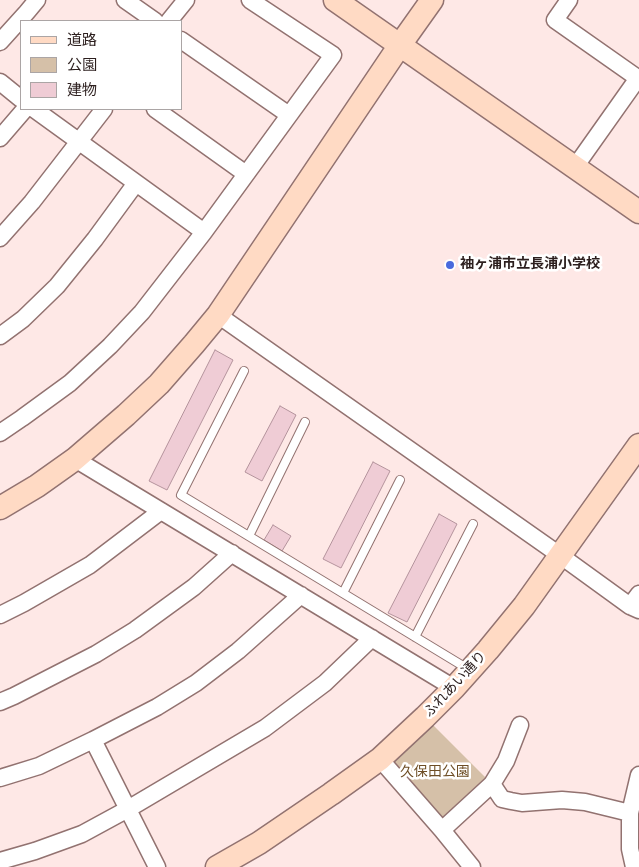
<!DOCTYPE html>
<meta charset="utf-8">
<style>
body{margin:0}
#map{position:relative;width:639px;height:867px;overflow:hidden;background:#fee8e6;font-family:"Source Sans 3","Noto Sans JP",sans-serif}
canvas{display:block}
.legend{position:absolute;left:20px;top:20px;width:162px;height:90px;box-sizing:border-box;background:#fff;border:1px solid #aba5a5;margin:0;padding:6px 9px;list-style:none;font-size:15px;color:#2c1f1e}
.legend li{display:flex;align-items:center;gap:10px;height:25px}
.legend b{width:25px;border:1px solid #aba5a5}
</style>
<div id="map">
<canvas width="639" height="867"></canvas>
<ul class="legend">
<li><b style="height:6px;background:#ffdac4"></b>道路</li>
<li><b style="height:14px;background:#d5c0a8"></b>公園</li>
<li><b style="height:14px;background:#efccd5"></b>建物</li>
</ul>
</div>
<script>
const context = document.querySelector('canvas').getContext('2d');
context.lineJoin = 'round';
function fillPath(path, color) {
  context.fillStyle = color;
  context.fill(path, 'evenodd');
}
function toPath(rows) {
  const path = new Path2D();
  for (const r of rows) {
    path.moveTo(r[0], r[1]);
    for (let i = 2; i < r.length; i += 2) path.lineTo(r[i], r[i + 1]);
  }
  return path;
}
function stroke(path, color, width, dash) {
  context.strokeStyle = color;
  context.lineWidth = width;
  context.lineCap = dash ? 'butt' : 'round';
  context.setLineDash(dash || []);
  context.stroke(path);
}
function drawText(font, color, halo, rows, align = 'center') {
  context.font = font + ' "Source Sans 3","Noto Sans JP",sans-serif';
  context.lineWidth = 5;
  context.setLineDash([]);
  context.textBaseline = 'middle';
  context.strokeStyle = halo;
  context.fillStyle = color;
  for (const [text, x, y, turn = 0] of rows) {
    context.save();
    context.translate(x, y);
    context.rotate((+turn || 0) * Math.PI / 180);
    context.textAlign = isNaN(turn) ? turn : align;
    if (halo) context.strokeText(text, 0, 0);
    context.fillText(text, 0, 0);
    context.restore();
  }
}
const green = toPath([
 [425,717,492,784,442,830,380,759]
]);
const building = toPath([
 [215,350,233,360,167,490,149,481,215,350],
 [280,406,296,415,262,481,245,472,280,406],
 [373,462,390,471,341,568,323,559,373,462],
 [439,514,457,524,407,622,388,613,439,514],
 [273,525,291,536,282,551,264,540,273,525]
]);
const lane = toPath([
 [244,371,181,495,468,669],
 [249,536,305,422],
 [343,593,400,480],
 [415,637,473,524]
]);
const street = toPath([
 [125,0,155,21],
 [569,0,555,20,639,79],
 [169,21,186,0],
 [181,40,289,115],
 [0,42,27,12,37,0],
 [0,82,21,99],
 [34,109,204,232],
 [155,109,246,174],
 [0,138,25,109],
 [575,167,638,78],
 [0,238,32,202,104,109],
 [218,315,561,556,630,606,639,610],
 [0,336,23,319,57,286,95,239,136,183],
 [0,433,22,418,70,383,110,346,142,312,204,232,333,55,250,0],
 [75,459,454,688],
 [630,606,639,594],
 [0,615,24,603,90,565,161,511],
 [0,702,14,696,96,654,135,630,194,587,232,553],
 [93,740,157,867],
 [380,759,442,830,472,867],
 [0,778,39,766,93,740,157,707,196,683,238,651,301,595],
 [492,784,502,799,511,801,522,803,562,800,585,802,630,813],
 [442,830,492,784,506,761,520,725],
 [0,861,35,851,82,834,128,809,265,728,325,683,372,638],
 [634,867,630,849,630,813,639,775]
]);
const secondary = toPath([
 [335,0,639,212],
 [0,508,37,486,75,459,126,415,159,384,194,344,218,315,400,45,432,0],
 [217,867,259,843,331,794,380,759,425,717,454,688,488,650,524,606,639,445]
]);
const markers = [
 [450,265,5,"#496add"]
];
const poiNames = [
 ["袖ヶ浦市立長浦小学校",460,265]
];
const streetNames = [
 ["ふれあい通り",456,685,-47]
];
const parkNames = [
 ["久保田公園",435,773]
];
fillPath(green, '#d5c0a8');
fillPath(building, '#efccd5');
stroke(building, '#b4939c', 1);
stroke(lane, '#927270', 10);
stroke(street, '#927270', 19);
stroke(secondary, '#927270', 25);
stroke(lane, '#fff', 8);
stroke(street, '#fff', 16);
stroke(secondary, '#ffdac4', 22);
for (const [x, y, r, color] of markers) {
  const dot = new Path2D();
  dot.arc(x, y, r, 0, 2 * Math.PI);
  context.fillStyle = color;
  context.fill(dot);
  stroke(dot, '#fff', 2);
}
drawText('bold 14px', '#2c1f1e', '#fff', poiNames, 'left');
drawText('14px', '#2c1f1e', '#fff', streetNames);
drawText('14px', '#6e4e26', '#fff', parkNames);
</script>
